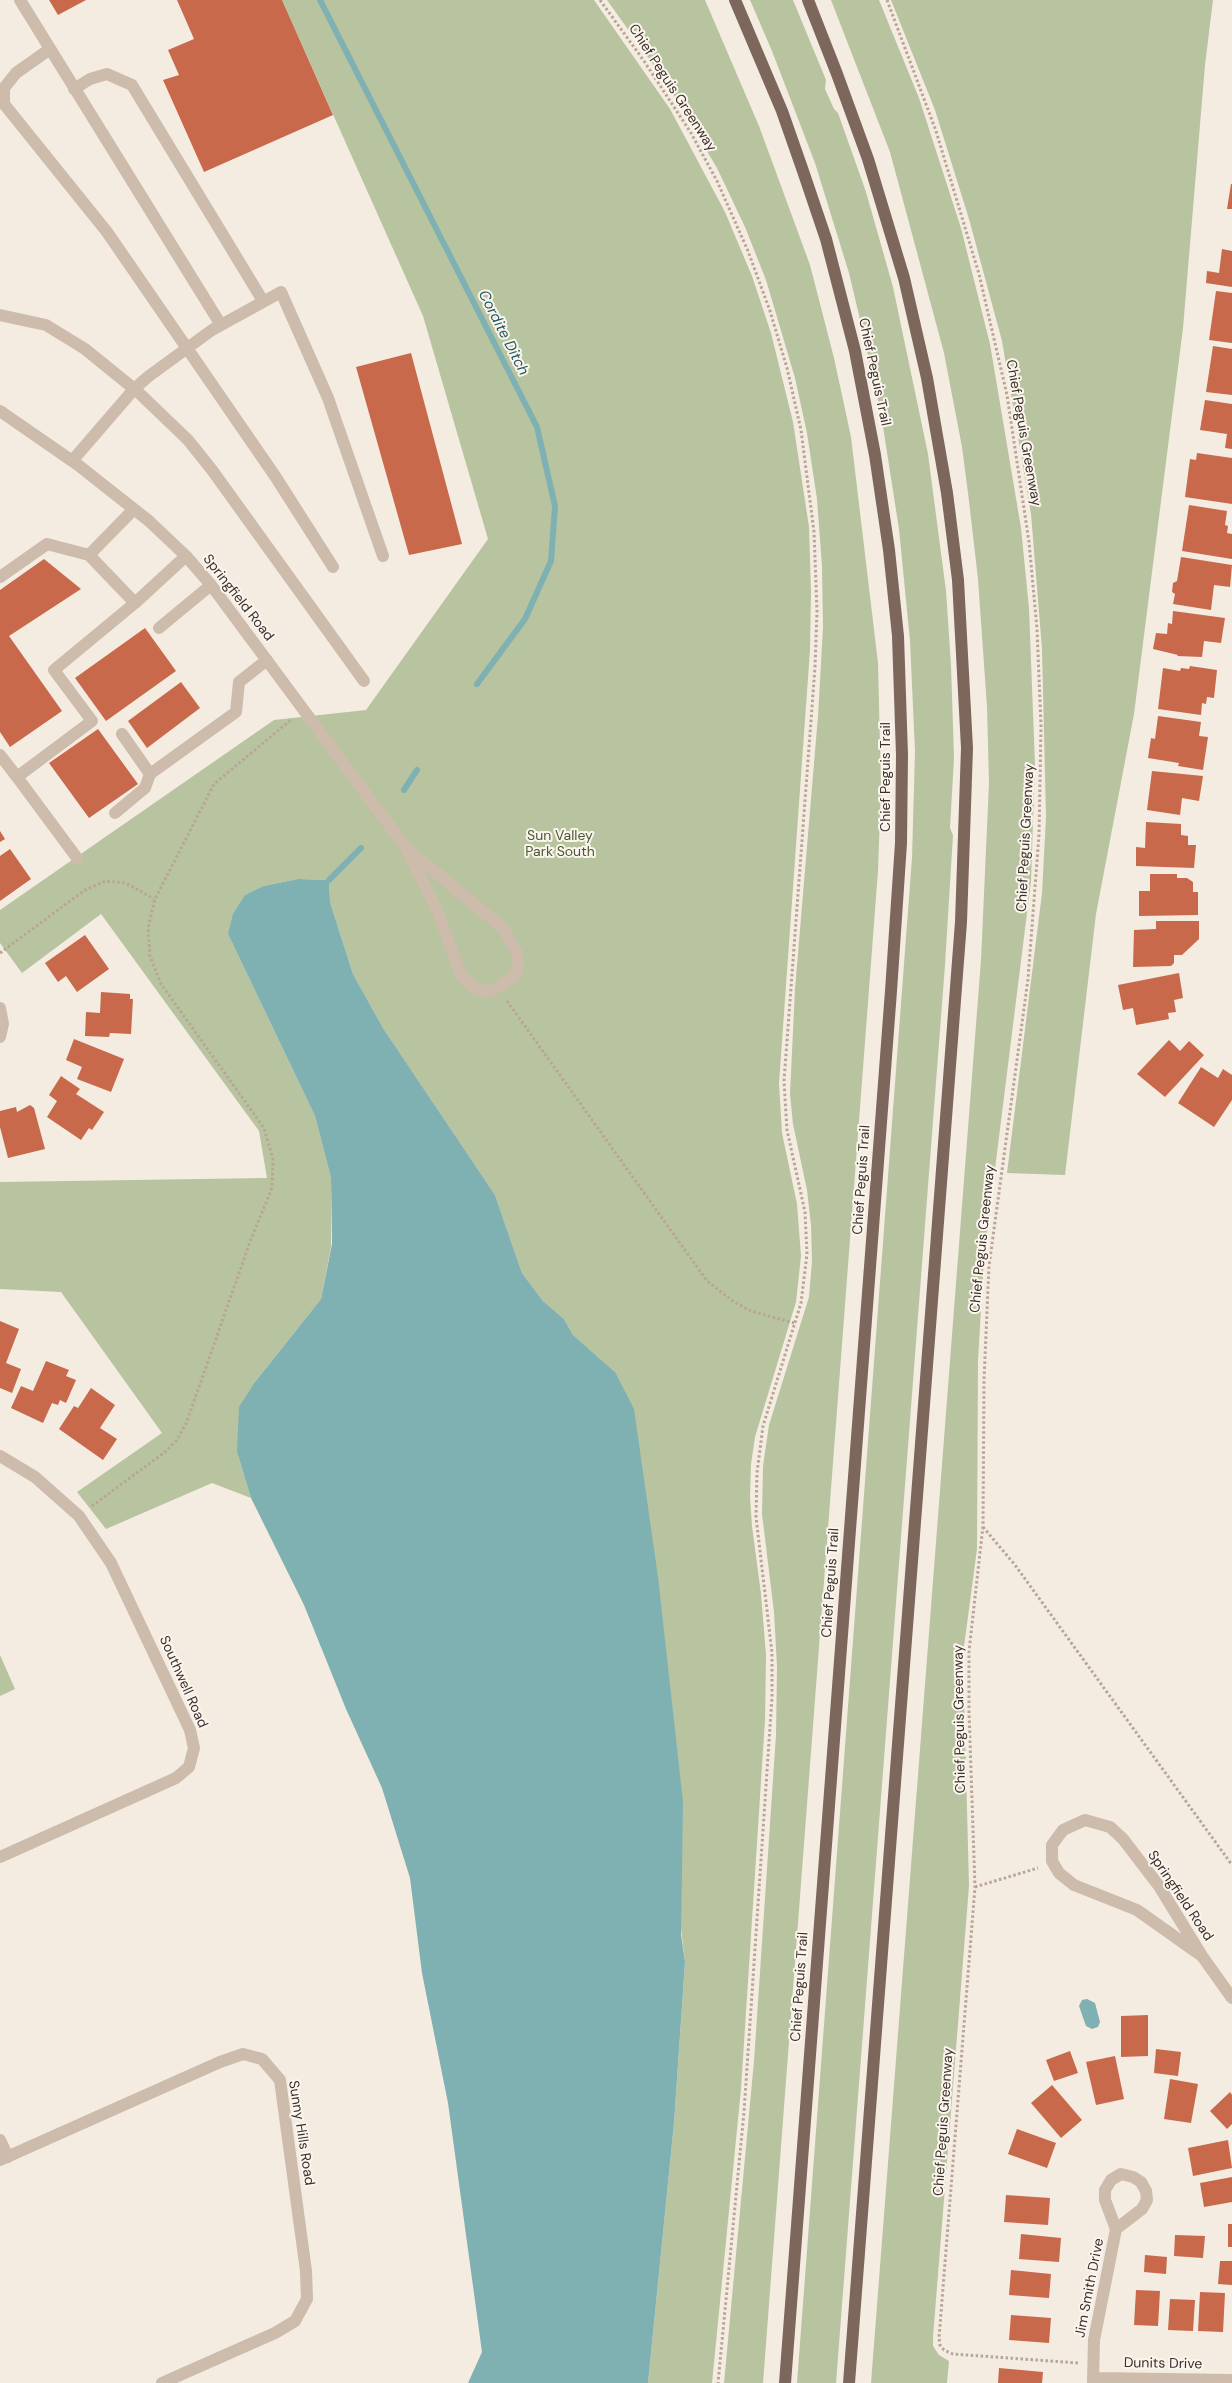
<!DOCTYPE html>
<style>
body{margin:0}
canvas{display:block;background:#f4ebe1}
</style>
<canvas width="1232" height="2383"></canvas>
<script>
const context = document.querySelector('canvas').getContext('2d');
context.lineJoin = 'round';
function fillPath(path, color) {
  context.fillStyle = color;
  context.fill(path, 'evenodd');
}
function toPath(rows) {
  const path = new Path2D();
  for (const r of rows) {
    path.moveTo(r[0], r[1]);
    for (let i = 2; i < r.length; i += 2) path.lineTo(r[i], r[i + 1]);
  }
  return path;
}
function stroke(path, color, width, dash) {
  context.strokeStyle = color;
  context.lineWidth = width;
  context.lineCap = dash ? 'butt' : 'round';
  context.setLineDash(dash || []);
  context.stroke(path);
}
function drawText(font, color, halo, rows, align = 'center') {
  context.font = font + ' "DM Sans",sans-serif';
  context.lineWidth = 4;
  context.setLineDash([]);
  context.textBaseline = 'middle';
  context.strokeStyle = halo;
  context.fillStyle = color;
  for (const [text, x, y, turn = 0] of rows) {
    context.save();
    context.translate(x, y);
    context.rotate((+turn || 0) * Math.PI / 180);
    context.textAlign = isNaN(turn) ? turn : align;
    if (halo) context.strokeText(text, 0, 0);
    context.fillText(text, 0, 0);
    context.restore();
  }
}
const green = toPath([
 [282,0,594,0,670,109,725,212,752,276,771,333,793,422,809,527,811,592,810,650,779,1083,782,1133,797,1204,801,1256,796,1302,755,1437,751,1464,750,1497,752,1526,761,1594,766,1655,765,1720,741,2089,712,2383,648,2383,674,2123,685,1962,615,1372,573,1335,564,1319,543,1301,522,1273,495,1195,383,1028,353,974,330,902,329,880,298,879,263,886,245,895,228,934,315,1116,331,1178,331,1247,321,1299,255,1382,237,1452,251,1498,212,1483,106,1529,77,1492,162,1433,61,1292,0,1289,0,1182,267,1178,259,1131,101,914,22,973,0,943,0,910,274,720,366,710,488,539,423,316],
 [607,0,705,0,759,126,810,265,834,358,851,437,878,663,881,786,878,871,763,2383,724,2383,754,2061,776,1735,777,1666,774,1612,762,1514,763,1466,769,1425,809,1297,812,1261,811,1225,807,1190,793,1124,790,1094,795,989,818,716,823,628,822,566,817,499,807,433,795,378,766,280,745,227,717,168,667,84],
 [750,0,793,0,826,80,825,89,834,109,838,113,866,192,893,287,928,454,946,591,951,665,954,758,950,828,953,835,945,965,836,2383,797,2383,912,858,915,751,910,641,899,529,881,414,862,328,849,273,815,163,772,51],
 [831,0,879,0,919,98,961,228,990,344,1021,528,1029,608,1035,765,1031,881,984,1257,978,1361,977,1549,963,1654,969,1886,933,2337,933,2346,939,2355,949,2361,947,2383,871,2383,981,960,989,783,987,707,978,579,969,501,962,447,944,353,890,152],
 [891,0,1213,0,1205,65,1183,328,1134,714,1096,914,1065,1175,1007,1173,1042,893,1046,817,1042,649,1031,514,1002,341,969,219,935,110],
 [0,1655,15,1689,0,1696]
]);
const water = toPath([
 [298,879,329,880,330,902,353,974,383,1028,495,1195,522,1273,543,1301,564,1319,573,1335,615,1372,634,1409,658,1577,683,1802,681,1934,685,1962,674,2123,648,2383,468,2383,482,2352,448,2103,422,1973,410,1878,382,1788,346,1709,304,1605,251,1498,237,1452,239,1407,255,1382,321,1299,332,1244,331,1178,315,1116,228,934,233,914,245,895,263,886],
 [1087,1999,1095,2003,1100,2022,1098,2027,1092,2029,1086,2026,1079,2006,1082,2000]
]);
const stream = toPath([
 [320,0,537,427,555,506,551,561,525,619,477,684],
 [404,790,417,770],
 [329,880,361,848]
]);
const building = toPath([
 [49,0,86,0,58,15],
 [177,0,282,0,333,115,204,172,163,80,179,75,168,50,194,39],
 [1231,184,1232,184,1232,209,1227,209],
 [1222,249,1232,251,1232,287,1206,283,1207,271,1219,273],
 [1216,291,1232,293,1232,343,1209,340],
 [1213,346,1232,349,1232,395,1206,392],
 [411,353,462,544,409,555,356,367],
 [1205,400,1232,404,1232,449,1225,448,1227,434,1200,430],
 [1197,453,1232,458,1232,504,1185,497,1190,459,1196,460],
 [1189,505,1227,511,1225,525,1228,526,1227,533,1232,534,1232,559,1182,551],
 [1181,557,1232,565,1230,587,1214,585,1211,610,1173,604,1175,594,1172,592,1173,583,1177,581],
 [44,559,81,589,9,636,62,711,10,747,0,732,0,590],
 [1173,611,1225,618,1221,643,1204,641,1202,657,1177,656,1178,655,1153,649,1156,633,1167,634,1168,623,1172,624],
 [145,628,176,671,106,721,75,678],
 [1190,666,1217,670,1214,698,1207,697,1206,704,1202,703,1201,715,1158,709,1163,668,1180,671,1181,668,1189,669],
 [181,682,200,708,147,748,128,721],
 [1158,716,1201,722,1199,736,1208,737,1203,770,1178,766,1179,763,1148,758,1151,738,1155,739],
 [98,729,138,784,89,818,49,763],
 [1152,771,1203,776,1199,801,1182,798,1180,815,1147,810],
 [1146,822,1181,824,1181,835,1188,836,1188,845,1196,845,1194,868,1136,866,1136,847,1145,848],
 [0,831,5,839,0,842],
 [10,849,31,879,0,901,0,856],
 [1150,874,1177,874,1177,878,1187,878,1193,882,1193,892,1198,892,1198,915,1139,916,1139,891,1150,891],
 [1156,921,1199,921,1199,939,1182,955,1174,955,1174,963,1171,966,1133,967,1134,930,1156,929],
 [85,935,109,969,77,992,66,976,58,982,45,963],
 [1179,973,1183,998,1174,1000,1176,1012,1168,1013,1169,1019,1136,1025,1133,1008,1123,1010,1118,985],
 [101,992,130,994,130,999,133,999,131,1034,110,1033,109,1037,85,1036,86,1012,100,1013],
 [74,1039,124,1059,111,1092,77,1079,82,1067,66,1060],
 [1169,1040,1180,1051,1189,1041,1204,1055,1165,1097,1137,1074],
 [1201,1067,1218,1078,1223,1069,1232,1075,1232,1100,1214,1127,1178,1103],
 [61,1076,80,1089,76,1094,104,1112,92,1130,89,1128,81,1140,47,1117,57,1101,49,1095],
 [30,1105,34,1108,45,1149,8,1158,0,1127,0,1111,16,1107,17,1112],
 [0,1321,19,1329,6,1363,21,1369,12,1393,0,1388],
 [46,1361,69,1370,66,1376,76,1380,66,1403,60,1400,58,1405,52,1403,43,1423,11,1408,21,1386,33,1391],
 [91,1388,115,1405,100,1428,117,1439,103,1460,59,1429,74,1406,78,1408],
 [1148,2015,1148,2056,1121,2057,1121,2016],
 [1156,2049,1181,2052,1178,2076,1154,2073],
 [1070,2051,1078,2073,1054,2081,1046,2060],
 [1115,2056,1124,2099,1096,2105,1086,2062],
 [1170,2079,1198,2084,1191,2123,1164,2119],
 [1052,2085,1082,2120,1061,2138,1031,2103],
 [1230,2092,1232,2095,1232,2124,1227,2129,1210,2111],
 [1017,2129,1056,2143,1047,2168,1008,2154],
 [1228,2140,1232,2168,1193,2176,1188,2148],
 [1232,2177,1232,2202,1204,2207,1200,2183],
 [1006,2195,1050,2198,1048,2225,1004,2222],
 [1228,2224,1232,2224,1232,2247,1228,2247],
 [1021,2234,1061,2238,1059,2262,1019,2259],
 [1175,2235,1205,2236,1203,2258,1174,2256],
 [1145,2255,1167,2257,1166,2274,1144,2272],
 [1220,2261,1232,2261,1232,2285,1218,2284],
 [1011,2270,1051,2274,1049,2298,1009,2295],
 [1136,2290,1160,2291,1158,2326,1134,2325],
 [1200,2292,1225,2293,1223,2332,1198,2331],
 [1170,2299,1195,2300,1193,2331,1168,2330],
 [1011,2315,1051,2318,1049,2343,1009,2340],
 [999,2368,1043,2372,1042,2383,998,2383]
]);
const path = toPath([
 [600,0,644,61,691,133,717,181,748,251,770,311,787,368,801,430,814,532,817,611,815,667,784,1081,787,1130,805,1212,807,1254,801,1303,763,1426,757,1473,756,1517,772,1653,772,1697,744,2112,718,2383],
 [887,0,936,131,979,274,1007,395,1029,542,1037,629,1041,726,1039,835,1028,979,989,1266,984,1380,983,1526,969,1651,969,1712,975,1887,939,2338,940,2345,944,2350,953,2354,1078,2363],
 [0,953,85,890,106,881,126,883,154,899],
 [507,1001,707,1281,734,1302,751,1311,794,1323],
 [92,1506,165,1452,176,1441,186,1424,251,1239,272,1188,273,1159,264,1128,161,984,150,956,148,928,155,899,214,784,292,719],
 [983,1527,1015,1565,1232,1865],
 [975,1887,1038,1868]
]);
const minor = toPath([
 [20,0,221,325],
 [50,49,16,73,4,88,4,104,107,232,275,476,333,567],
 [74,89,90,79,107,74,132,85,263,301],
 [0,315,46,325,85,349,138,392,188,440,212,470,364,681],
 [0,411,78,465,149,521,186,556,211,585,406,848,438,912,461,975,475,988,482,991,490,991,507,982,515,974,518,964,517,953,502,927,406,848],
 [72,461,135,388,149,376,212,330,281,292,328,398,383,556],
 [134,509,89,555,135,603,186,556],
 [0,577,47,544,89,555],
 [159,628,211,585],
 [122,734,150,774,236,712,239,682,267,660],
 [0,755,17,777],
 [115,813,145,788,150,774],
 [77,858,17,777,92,721,54,670,135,603],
 [0,1008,3,1024,0,1037],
 [0,1456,35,1477,79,1516,111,1563,190,1730,194,1748,189,1767,176,1778,0,1857],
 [1202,1956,1137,1910,1074,1885,1059,1873,1052,1861,1052,1845,1063,1830,1085,1820,1110,1827,1123,1839,1159,1886,1202,1956,1232,1998],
 [0,2140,8,2157],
 [0,2160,220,2062,243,2054,262,2059,280,2080,306,2271,307,2299,295,2321,275,2333,162,2383],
 [1093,2378,1232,2380],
 [1093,2383,1094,2340,1116,2229,1105,2200,1105,2190,1111,2180,1121,2174,1133,2177,1141,2182,1146,2191,1147,2200,1142,2209,1116,2229]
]);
const major = toPath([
 [735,0,782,111,803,171,826,239,855,351,875,455,889,550,898,636,902,755,901,843,891,991,785,2383],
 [808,0,837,74,868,159,904,278,927,378,947,493,958,580,967,748,961,922,849,2383]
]);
const streetNames = [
 ["Chief Peguis Greenway",672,88,57],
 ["Chief Peguis Trail",874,372,78],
 ["Chief Peguis Greenway",1023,433,80],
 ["Springfield Road",238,598,52],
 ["Chief Peguis Trail",886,777,-90],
 ["Chief Peguis Greenway",1026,838,-87],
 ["Chief Peguis Trail",862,1180,-86],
 ["Chief Peguis Greenway",983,1239,-84],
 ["Chief Peguis Trail",831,1583,-86],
 ["Southwell Road",183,1682,66],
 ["Chief Peguis Greenway",960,1719,-91],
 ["Springfield Road",1180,1896,56],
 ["Chief Peguis Trail",800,1987,-86],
 ["Chief Peguis Greenway",944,2122,-86],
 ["Sunny Hills Road",301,2133,81],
 ["Jim Smith Drive",1090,2288,-79],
 ["Dunits Drive",1163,2364,1]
];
const parkNames = [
 ["Sun Valley",560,836],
 ["Park South",560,852]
];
const waterNames = [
 ["Cordite Ditch",503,333,63]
];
fillPath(green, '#b8c4a0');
fillPath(water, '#7fb0b2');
stroke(stream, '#7fb0b2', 6);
fillPath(building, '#c8694b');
stroke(path, '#b9a596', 3, [2.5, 2.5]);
stroke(minor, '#cdbbac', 12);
stroke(major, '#7d675c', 12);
drawText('14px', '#3b302b', '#fbf5ee', streetNames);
drawText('14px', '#4a5a2e', '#fbf5ee', parkNames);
drawText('italic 15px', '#1f5a5e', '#fbf5ee', waterNames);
</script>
